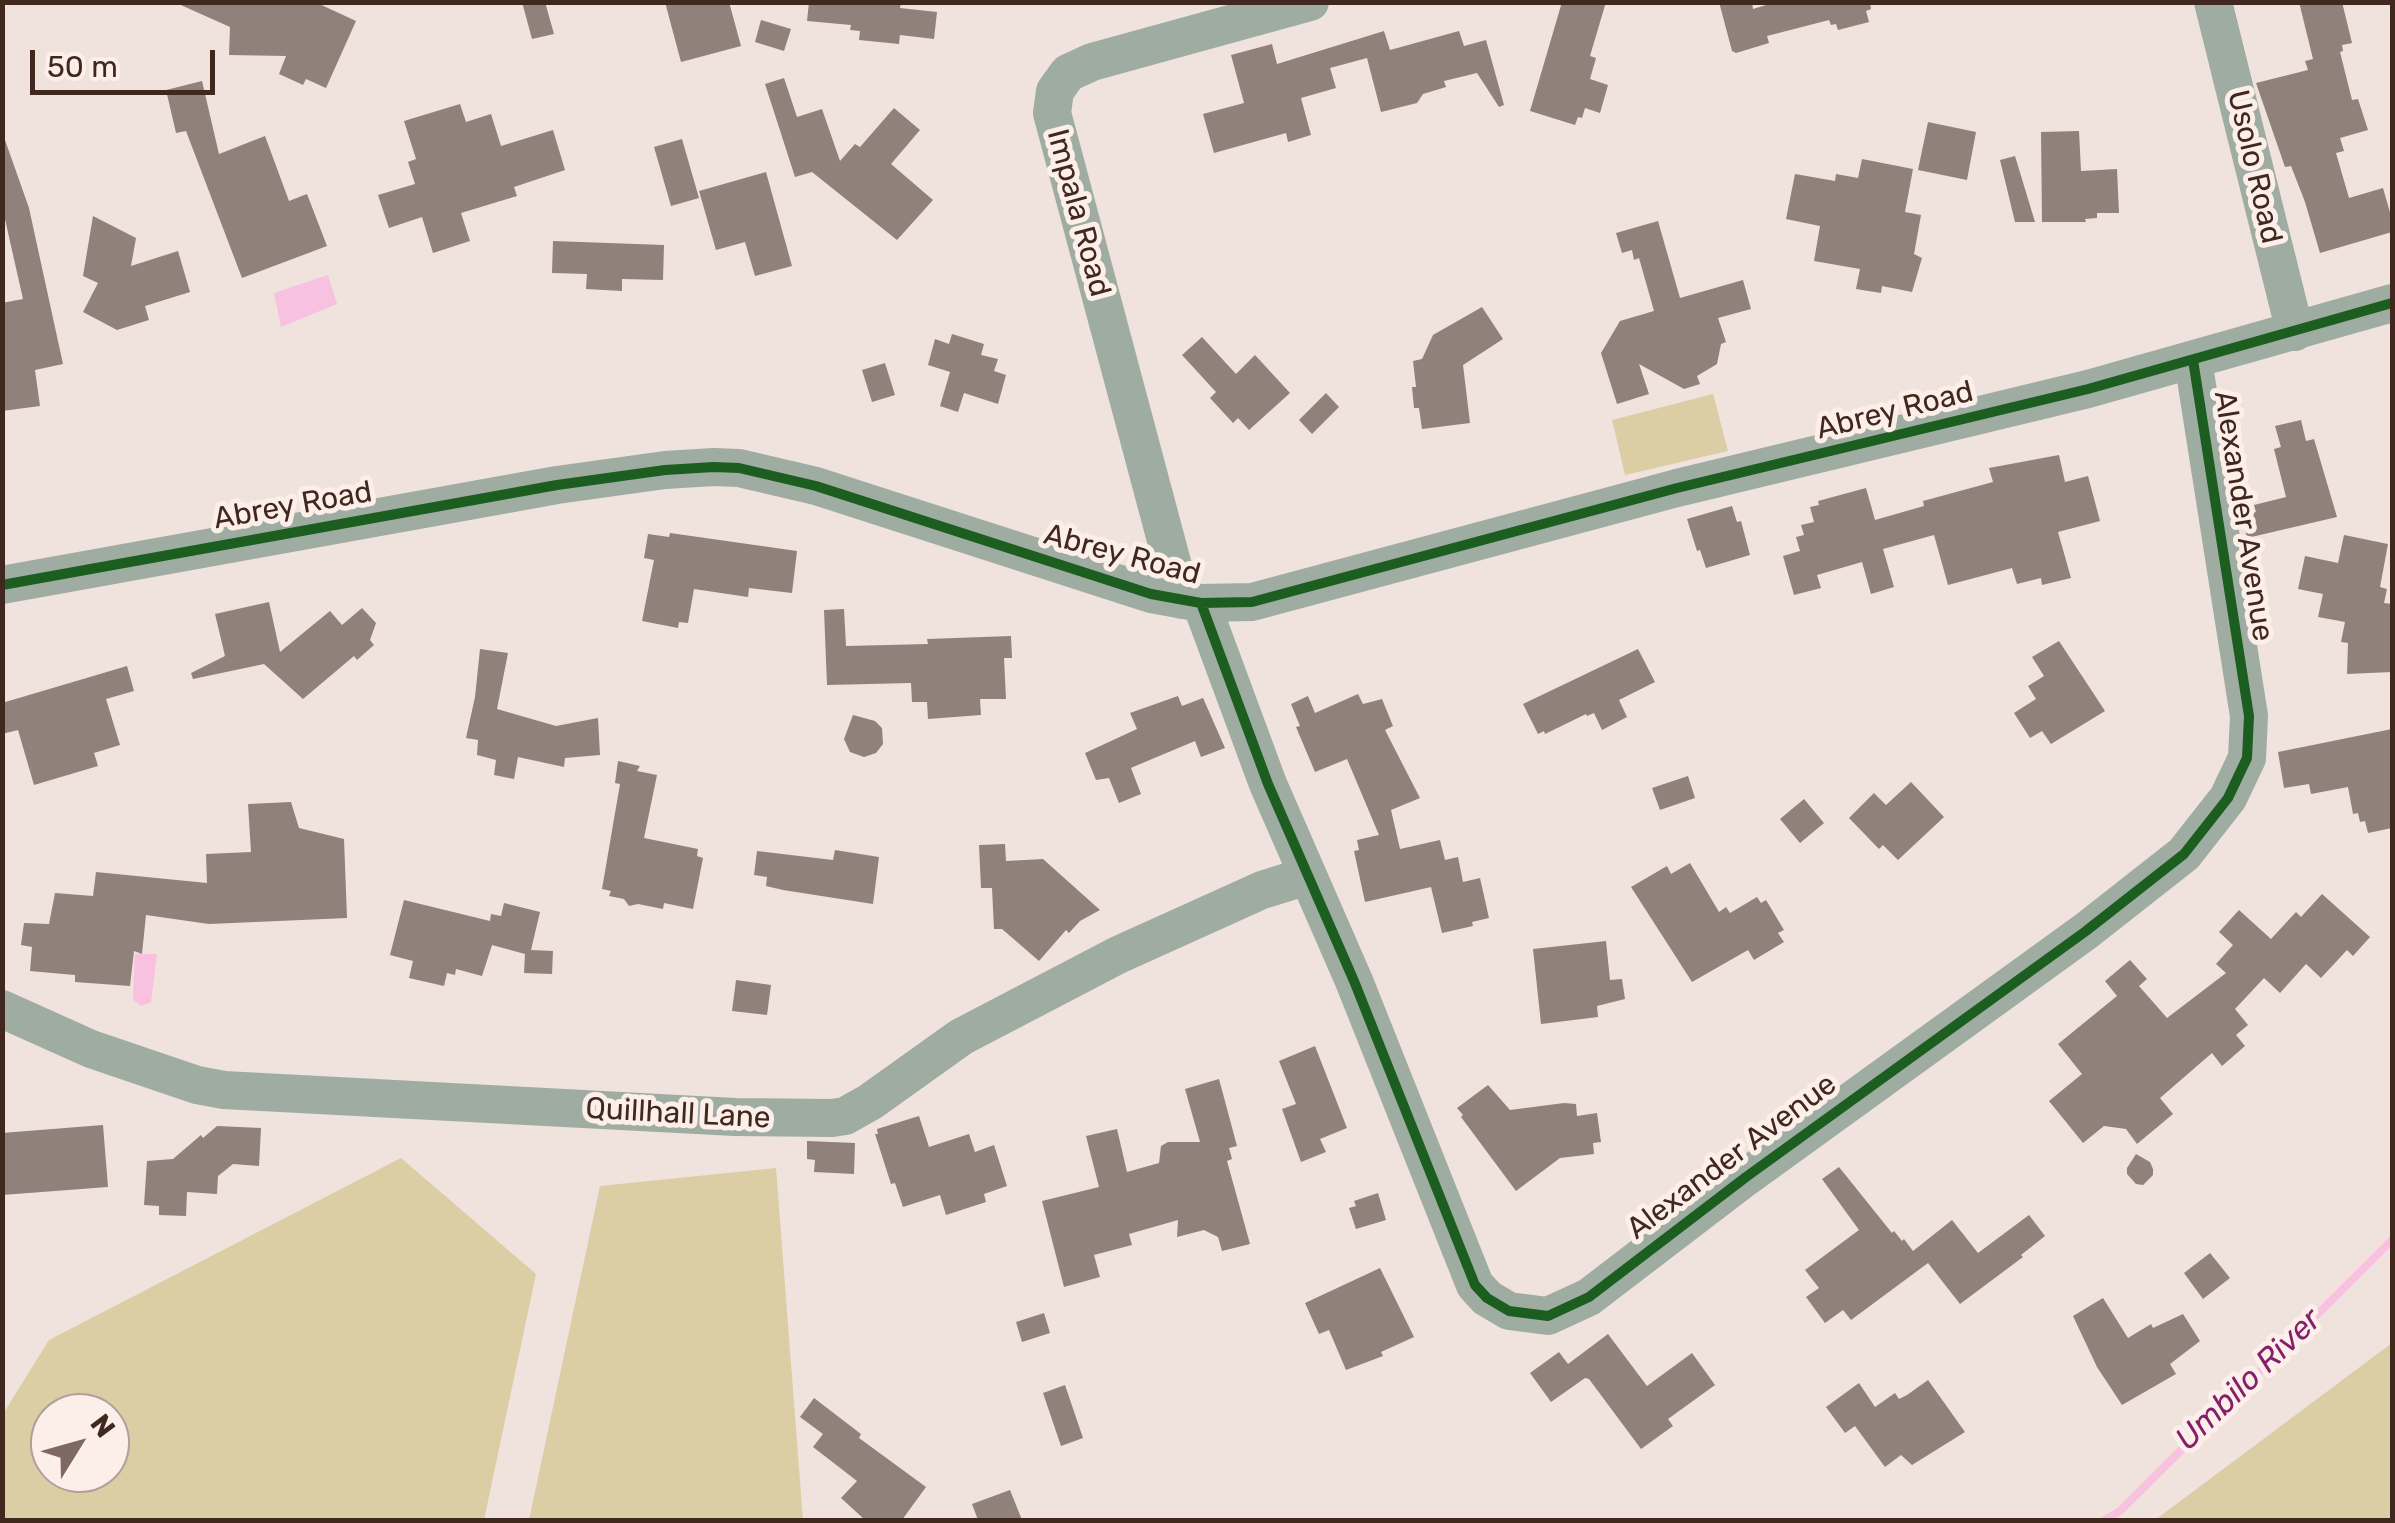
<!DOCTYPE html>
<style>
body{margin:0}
#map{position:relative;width:2395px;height:1523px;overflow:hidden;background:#f0e2dd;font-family:Rubik,sans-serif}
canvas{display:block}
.frame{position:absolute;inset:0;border:5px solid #40281f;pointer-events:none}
.north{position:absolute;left:30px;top:1393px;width:100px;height:100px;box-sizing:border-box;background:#fcefea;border:2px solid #b19f99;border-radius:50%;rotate:53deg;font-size:28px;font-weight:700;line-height:40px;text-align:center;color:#40281f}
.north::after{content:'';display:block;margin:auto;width:35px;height:45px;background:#7e6962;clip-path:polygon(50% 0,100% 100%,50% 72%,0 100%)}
.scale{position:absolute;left:30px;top:50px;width:185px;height:45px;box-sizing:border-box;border:5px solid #40281f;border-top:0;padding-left:12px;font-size:30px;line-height:35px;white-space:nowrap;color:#40281f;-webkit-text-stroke:8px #fcefea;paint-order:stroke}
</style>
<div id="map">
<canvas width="2395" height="1523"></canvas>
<div class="frame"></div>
<div class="north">N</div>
<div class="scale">50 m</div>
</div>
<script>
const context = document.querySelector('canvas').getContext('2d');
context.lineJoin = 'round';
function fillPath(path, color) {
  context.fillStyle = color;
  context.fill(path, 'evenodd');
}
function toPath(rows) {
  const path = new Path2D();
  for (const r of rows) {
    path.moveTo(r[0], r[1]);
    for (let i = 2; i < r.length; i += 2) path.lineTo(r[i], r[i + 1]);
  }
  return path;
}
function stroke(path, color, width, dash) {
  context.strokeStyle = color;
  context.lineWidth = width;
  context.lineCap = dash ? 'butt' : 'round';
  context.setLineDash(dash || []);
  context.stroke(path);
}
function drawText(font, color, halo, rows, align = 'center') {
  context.font = font + ' Rubik,sans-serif';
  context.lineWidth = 10;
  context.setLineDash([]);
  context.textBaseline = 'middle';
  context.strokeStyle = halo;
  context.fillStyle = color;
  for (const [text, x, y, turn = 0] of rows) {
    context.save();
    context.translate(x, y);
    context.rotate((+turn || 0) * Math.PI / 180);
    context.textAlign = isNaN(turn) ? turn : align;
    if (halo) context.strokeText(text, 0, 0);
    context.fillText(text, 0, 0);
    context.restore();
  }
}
const green = toPath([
 [1713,394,1728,451,1625,475,1612,420],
 [401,1158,536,1274,484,1520,3,1520,3,1414,49,1340],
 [50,1413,110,1413,110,1473,50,1473],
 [776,1168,803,1520,529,1520,600,1186],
 [2392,1343,2392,1520,2155,1520]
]);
const water = toPath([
 [328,275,337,304,281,327,274,293],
 [135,954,157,954,151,1002,142,1006,133,1000]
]);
const stream = toPath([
 [2105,1520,2120,1511,2392,1240]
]);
const building = toPath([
 [174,2,315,2,356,21,326,88,306,79,303,85,279,74,286,56,229,55,230,27],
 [522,2,545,2,554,34,532,39],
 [665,2,729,2,741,46,681,62],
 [809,2,901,2,900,8,937,12,934,39,900,35,899,44,859,40,860,31,850,30,851,25,807,21],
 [1562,2,1606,2,1590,56,1596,58,1590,79,1608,85,1600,113,1585,108,1582,118,1578,117,1575,125,1530,111],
 [1719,2,1752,2,1753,9,1776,2,1870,2,1871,9,1866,11,1869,22,1838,30,1836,24,1831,25,1829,20,1767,36,1769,43,1736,53,1732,51],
 [2299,2,2342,2,2352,43,2342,45,2343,51,2340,52,2352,100,2358,99,2368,130,2340,138,2344,151,2336,153,2349,198,2383,188,2392,219,2392,232,2320,253,2305,202,2291,166,2285,167,2256,83,2308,70,2305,61,2313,59],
 [761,20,791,29,784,51,755,42],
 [1384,31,1390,50,1459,31,1464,46,1486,40,1504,105,1499,107,1477,73,1444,81,1446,87,1423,94,1417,103,1381,112,1367,58,1330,68,1336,88,1301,98,1311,135,1288,142,1286,133,1214,153,1203,114,1244,103,1231,55,1272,44,1277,64],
 [784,78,797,117,822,109,840,161,855,144,860,147,894,108,920,130,891,164,933,200,897,240,812,172,795,177,765,84],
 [202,81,219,154,265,136,289,201,307,194,327,246,242,278,186,131,176,133,166,90],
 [460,104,466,122,491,114,501,146,553,130,565,170,514,187,517,196,461,213,470,241,433,253,422,217,389,228,378,195,415,184,408,162,416,159,404,121],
 [1928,122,1976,132,1967,180,1918,170],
 [2079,131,2081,171,2117,169,2119,213,2097,213,2097,218,2085,219,2086,222,2042,222,2041,132],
 [682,139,699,198,671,206,654,147],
 [2,140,5,140,29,208,63,364,35,370,40,406,2,411,2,303,23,299,2,206],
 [2015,156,2035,222,2015,222,2000,160],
 [1862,159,1913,169,1905,212,1921,215,1914,254,1922,258,1912,292,1882,286,1881,293,1856,289,1860,269,1814,261,1820,226,1786,219,1795,174,1835,181,1836,174,1858,178],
 [766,172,792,266,755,276,745,242,716,250,699,191],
 [93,216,136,238,131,266,178,251,190,292,145,306,149,320,117,330,83,312,98,283,83,276],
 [1658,221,1680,298,1743,280,1751,309,1718,318,1726,342,1721,344,1717,364,1697,376,1700,384,1684,389,1639,364,1649,394,1617,404,1601,353,1620,321,1654,311,1639,258,1634,260,1632,250,1622,253,1616,233],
 [553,241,664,245,663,280,622,279,622,291,586,289,587,274,552,273],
 [1482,307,1503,339,1463,365,1470,423,1422,429,1419,408,1414,408,1412,387,1416,387,1413,361,1422,359,1433,335],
 [952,334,984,344,981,355,998,359,994,371,1006,375,998,404,964,393,958,412,940,406,950,372,928,365,935,339,949,344],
 [1202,337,1236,374,1255,355,1290,393,1249,430,1238,418,1233,423,1210,398,1216,392,1182,355],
 [885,363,895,395,872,402,862,370],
 [1326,393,1339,407,1312,434,1299,420],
 [2301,420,2306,441,2314,439,2337,517,2247,538,2242,516,2256,512,2254,505,2286,497,2274,449,2281,447,2275,426],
 [2059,455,2065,482,2088,476,2100,521,2058,532,2071,578,2042,585,2041,578,2017,584,2012,568,1948,585,1934,535,1883,549,1894,587,1871,594,1862,562,1817,575,1821,588,1794,595,1783,556,1800,551,1796,537,1804,535,1801,525,1814,522,1810,507,1819,505,1818,501,1866,488,1875,520,1924,506,1923,501,1993,482,1989,468],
 [1732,506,1737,522,1741,521,1750,555,1706,568,1700,550,1697,551,1687,519],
 [670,533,797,551,792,593,749,588,748,597,694,589,688,623,679,622,678,628,642,621,654,560,644,558,648,534,669,537],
 [2344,535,2388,544,2380,587,2387,589,2384,603,2392,604,2392,672,2347,674,2348,643,2341,642,2345,622,2318,617,2323,594,2298,589,2305,556,2338,563],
 [269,602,280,652,330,611,342,625,362,608,376,623,370,640,374,645,357,660,354,656,303,699,264,664,193,679,191,673,225,656,215,614],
 [844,609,846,646,928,644,927,639,1011,636,1012,658,1004,658,1006,699,980,699,981,715,928,719,927,702,912,702,911,683,827,685,824,610],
 [2059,641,2105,711,2051,744,2042,731,2030,738,2014,713,2036,699,2028,686,2044,676,2032,657],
 [480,649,508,653,497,709,556,726,598,718,600,755,565,758,564,767,518,757,514,779,494,775,496,760,477,755,478,740,466,738,475,697],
 [1638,649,1655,682,1619,700,1627,717,1602,730,1594,713,1587,716,1586,714,1545,734,1544,731,1538,734,1523,704],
 [127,666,134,691,106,699,120,745,94,753,98,766,34,785,18,730,2,734,2,703],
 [1358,694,1363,704,1382,699,1393,726,1385,730,1420,798,1391,810,1400,849,1440,840,1445,860,1458,857,1463,882,1480,878,1489,918,1472,922,1473,926,1442,933,1431,887,1365,902,1354,851,1359,850,1357,840,1379,835,1347,759,1315,772,1296,727,1300,726,1291,704,1308,696,1315,713],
 [1178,696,1182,706,1203,698,1225,748,1201,757,1195,741,1133,767,1131,768,1141,794,1119,803,1109,778,1096,780,1085,753,1137,729,1130,713],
 [853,715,875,721,882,728,883,744,876,753,864,757,850,752,844,739],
 [2392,729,2392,828,2368,833,2365,821,2360,822,2358,813,2353,814,2348,787,2311,794,2309,784,2284,788,2278,752],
 [618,761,640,766,637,771,657,775,644,838,698,849,697,856,703,858,693,909,664,903,663,909,638,904,629,906,624,899,609,896,611,891,602,889,620,784,615,783],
 [1688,776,1695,798,1660,810,1652,788],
 [1911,782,1944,817,1898,860,1883,845,1879,849,1849,818,1874,793,1886,805],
 [1804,799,1824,823,1800,843,1780,819],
 [291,802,299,828,344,839,347,918,209,924,146,915,142,954,134,951,130,986,75,982,75,975,30,971,32,947,21,945,24,923,49,924,55,893,93,896,96,872,207,883,206,854,251,852,248,804],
 [1005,844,1006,861,1043,859,1100,910,1080,921,1069,933,1066,930,1039,961,1002,929,994,929,992,888,981,888,979,845],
 [835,850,879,857,873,904,783,890,766,886,767,877,754,875,757,851,833,860],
 [1690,863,1719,912,1726,907,1730,913,1757,897,1761,903,1766,900,1784,930,1778,933,1784,942,1754,960,1748,950,1692,982,1631,887,1667,866,1671,874],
 [2322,894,2370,937,2353,956,2347,950,2321,978,2306,964,2280,993,2264,978,2235,1009,2248,1025,2236,1035,2245,1046,2222,1066,2212,1053,2160,1098,2173,1114,2137,1144,2126,1129,2104,1126,2083,1143,2049,1101,2082,1074,2058,1044,2117,996,2105,981,2130,960,2147,979,2139,986,2167,1018,2226,973,2216,964,2233,945,2219,932,2239,910,2271,939,2296,912,2301,917],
 [404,900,490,921,491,914,501,916,504,903,540,912,531,950,553,951,552,974,524,973,525,954,492,945,482,976,456,969,455,975,447,973,444,986,409,978,413,961,390,955],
 [1606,941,1610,980,1622,979,1625,999,1597,1006,1598,1017,1541,1024,1533,949],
 [736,980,771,985,767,1015,732,1011],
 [1315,1046,1347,1128,1320,1139,1326,1152,1301,1162,1282,1109,1296,1104,1279,1061],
 [1219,1079,1237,1146,1229,1148,1232,1159,1227,1161,1250,1244,1222,1251,1218,1237,1204,1230,1177,1237,1178,1220,1129,1234,1132,1245,1094,1255,1100,1277,1064,1287,1042,1201,1099,1187,1086,1136,1117,1129,1127,1172,1159,1163,1161,1146,1168,1142,1200,1142,1185,1089],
 [1488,1085,1510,1110,1564,1103,1576,1104,1577,1116,1597,1113,1601,1142,1593,1143,1594,1154,1560,1158,1516,1191,1461,1117,1463,1115,1457,1108],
 [919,1116,929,1147,969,1134,975,1152,994,1145,1007,1186,984,1194,986,1202,946,1215,940,1195,903,1207,895,1183,891,1184,875,1134,878,1134,877,1129],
 [103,1125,108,1187,2,1195,2,1133],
 [217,1126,261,1128,259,1166,233,1164,218,1176,217,1194,187,1192,186,1216,159,1215,159,1206,144,1205,147,1161,173,1159,201,1135,203,1138],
 [807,1141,855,1143,854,1174,814,1172,815,1160,807,1159],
 [2136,1154,2150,1162,2153,1169,2153,1175,2143,1185,2136,1184,2127,1174,2127,1168],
 [1839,1167,1892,1233,1894,1231,1902,1241,1904,1239,1913,1251,1952,1220,1978,1253,2029,1215,2045,1236,2021,1255,2023,1257,1960,1304,1928,1263,1851,1320,1843,1310,1825,1323,1806,1297,1819,1288,1805,1270,1859,1230,1822,1179],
 [1378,1193,1386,1220,1356,1229,1349,1208,1356,1206,1354,1201],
 [2210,1253,2230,1278,2203,1299,2184,1273],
 [1380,1268,1414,1337,1381,1352,1383,1356,1346,1370,1329,1330,1319,1334,1305,1303],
 [2103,1298,2128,1338,2151,1324,2153,1328,2183,1314,2200,1341,2170,1364,2176,1374,2122,1405,2097,1367,2073,1316],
 [1044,1313,1050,1333,1022,1342,1016,1322],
 [1608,1334,1647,1386,1692,1353,1715,1385,1668,1419,1673,1426,1641,1449,1589,1379,1585,1378,1551,1402,1530,1373,1559,1352,1568,1364],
 [1928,1380,1965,1432,1912,1465,1901,1455,1885,1467,1855,1426,1845,1433,1826,1407,1859,1383,1875,1407,1895,1393,1899,1399,1907,1395],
 [1065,1385,1083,1438,1061,1446,1043,1393],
 [814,1398,861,1434,859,1438,926,1487,902,1520,865,1520,841,1498,857,1481,813,1447,823,1434,800,1417],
 [1010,1490,1022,1520,978,1520,972,1504]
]);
const minor = toPath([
 [2213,2,2295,332],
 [2,585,557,485,665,470,714,467,739,468,816,486,1151,594,1201,603,1252,602,1677,488,2088,389,2392,303],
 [1182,600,1052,113,1055,91,1068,73,1092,62,1310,2],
 [1201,603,1268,784,1354,981,1475,1285,1487,1298,1509,1311,1548,1316,1589,1297,1746,1177,2086,931,2184,854,2228,798,2247,758,2249,716,2193,360],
 [2,1009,91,1049,197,1085,224,1090,735,1117,832,1118,845,1116,870,1102,961,1037,1118,955,1262,890,1307,876]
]);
const cycleway = toPath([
 [2,585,557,485,665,470,714,467,739,468,816,486,1151,594,1201,603,1252,602,1677,488,2088,389,2392,303],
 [1201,603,1268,784,1354,981,1475,1285,1487,1298,1509,1311,1548,1316,1589,1297,1746,1177,2086,931,2184,854,2228,798,2247,758,2249,716,2193,360]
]);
const streetNames = [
 ["Usolo Road",2254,167,77],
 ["Impala Road",1078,213,75],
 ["Abrey Road",1895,411,-14],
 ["Abrey Road",293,506,-10],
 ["Alexander Avenue",2243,516,81],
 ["Abrey Road",1122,555,15],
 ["Quillhall Lane",678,1114,3],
 ["Alexander Avenue",1732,1157,-37]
];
const waterNames = [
 ["Umbilo River",2249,1380,-44]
];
fillPath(green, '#dbcea5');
fillPath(water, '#f8c1e0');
stroke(stream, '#f8c1e0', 8);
fillPath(building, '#90817b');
stroke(minor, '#9faca2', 38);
stroke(cycleway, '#1b5e20', 10);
drawText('30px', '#40281f', '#fcefea', streetNames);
drawText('italic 32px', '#851f69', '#fcefea', waterNames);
</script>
